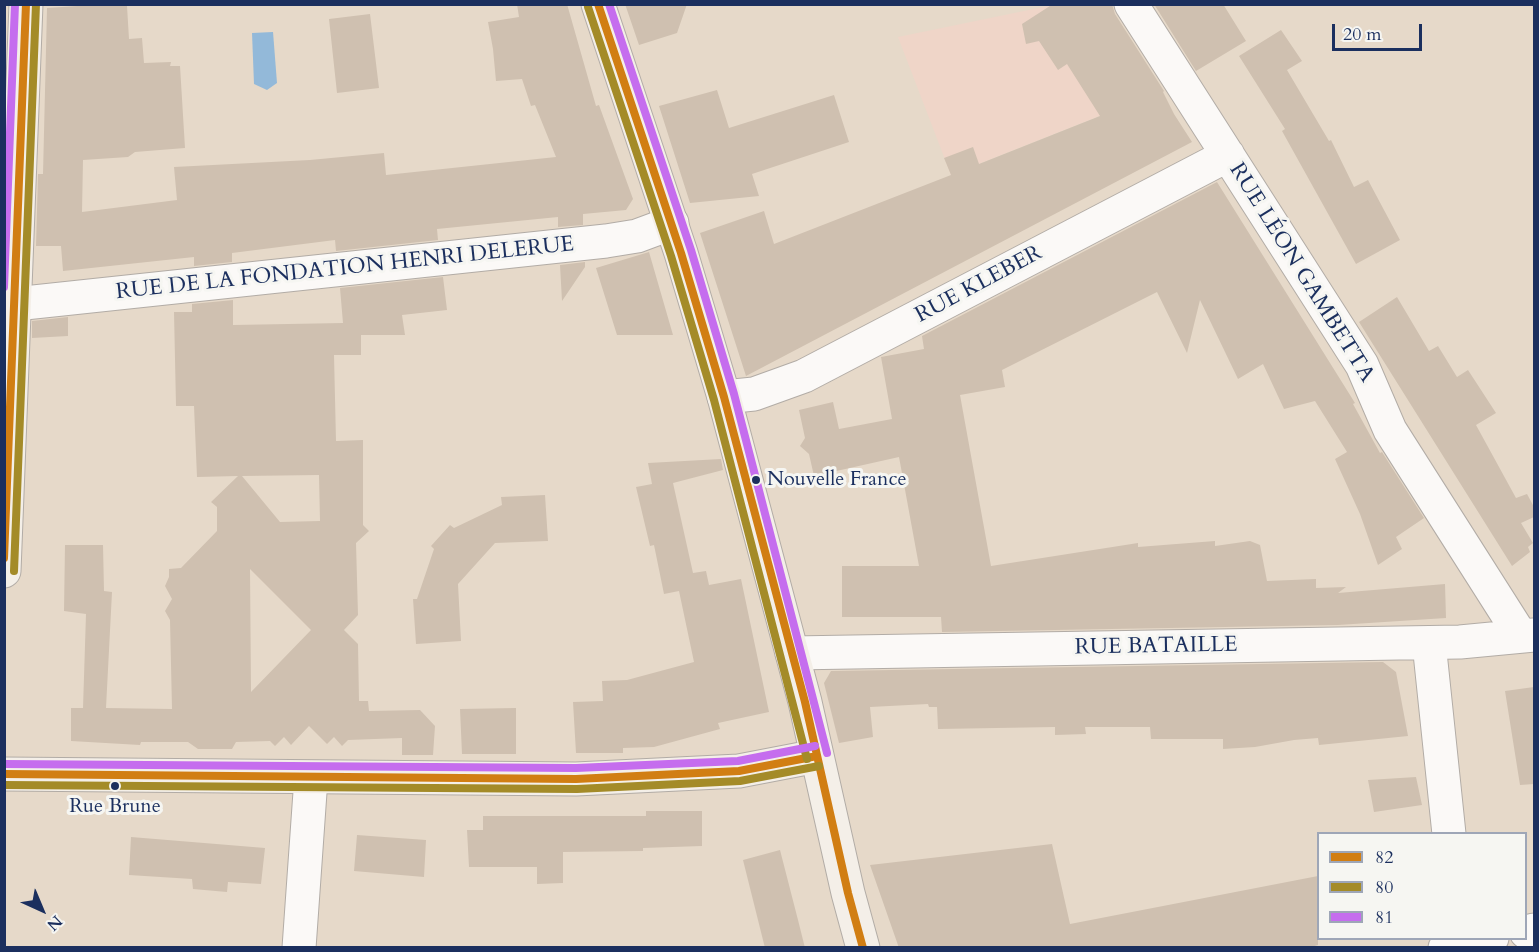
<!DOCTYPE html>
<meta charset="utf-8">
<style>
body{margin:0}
#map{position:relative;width:1539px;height:952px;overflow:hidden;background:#e6d9c9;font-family:Cardo,serif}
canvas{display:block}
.frame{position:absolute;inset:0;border:6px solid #1b2f5e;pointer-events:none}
.legend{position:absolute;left:1317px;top:832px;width:210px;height:108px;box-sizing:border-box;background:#f6f6f2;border:2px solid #9ea6b7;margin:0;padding:8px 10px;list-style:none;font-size:18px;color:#1b2f5e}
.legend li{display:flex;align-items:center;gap:12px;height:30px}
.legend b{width:30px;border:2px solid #9ea6b7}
.north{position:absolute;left:12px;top:880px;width:60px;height:60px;-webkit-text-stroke:4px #f6f6f2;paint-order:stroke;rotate:136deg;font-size:16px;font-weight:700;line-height:24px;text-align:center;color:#1b2f5e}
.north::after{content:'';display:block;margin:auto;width:21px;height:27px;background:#1b2f5e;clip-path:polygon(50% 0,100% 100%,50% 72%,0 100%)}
.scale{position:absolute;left:1332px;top:24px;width:90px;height:27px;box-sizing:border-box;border:3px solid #1b2f5e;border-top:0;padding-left:8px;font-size:18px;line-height:21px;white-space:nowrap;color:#1b2f5e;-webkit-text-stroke:4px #f6f6f2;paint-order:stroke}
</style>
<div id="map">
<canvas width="1539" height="952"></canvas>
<div class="frame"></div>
<ul class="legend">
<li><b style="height:8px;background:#d17e13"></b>82</li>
<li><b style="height:8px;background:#a48b28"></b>80</li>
<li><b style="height:8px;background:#c56dee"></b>81</li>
</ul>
<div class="north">N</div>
<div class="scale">20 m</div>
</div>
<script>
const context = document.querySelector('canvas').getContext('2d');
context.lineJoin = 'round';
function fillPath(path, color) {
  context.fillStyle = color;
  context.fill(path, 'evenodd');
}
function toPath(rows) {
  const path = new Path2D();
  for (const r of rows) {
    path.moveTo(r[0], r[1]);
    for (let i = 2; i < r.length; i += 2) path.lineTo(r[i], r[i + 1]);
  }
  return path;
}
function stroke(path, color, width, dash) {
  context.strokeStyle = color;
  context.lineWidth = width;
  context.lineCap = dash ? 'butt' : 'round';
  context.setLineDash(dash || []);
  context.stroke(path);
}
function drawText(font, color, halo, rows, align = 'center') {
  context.font = font + ' Cardo,serif';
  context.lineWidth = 6;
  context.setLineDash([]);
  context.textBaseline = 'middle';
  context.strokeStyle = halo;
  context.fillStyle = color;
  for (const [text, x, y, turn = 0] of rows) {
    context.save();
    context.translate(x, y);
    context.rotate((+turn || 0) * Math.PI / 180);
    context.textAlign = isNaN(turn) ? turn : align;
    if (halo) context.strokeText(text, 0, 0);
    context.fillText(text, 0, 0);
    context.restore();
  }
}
const built = toPath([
 [1053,5,1160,92,951,175,898,37]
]);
const water = toPath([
 [273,32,277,83,267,90,254,84,252,33]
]);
const building = toPath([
 [77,4,127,6,129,39,142,38,144,63,171,62,170,66,180,66,185,148,135,152,128,157,83,160,82,212,177,200,174,167,310,160,384,153,386,175,556,157,535,105,531,106,522,79,496,81,493,49,488,22,519,17,517,4,567,4,596,106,599,105,633,199,626,210,583,214,583,225,558,227,558,217,437,229,438,240,336,251,335,240,232,253,232,262,194,266,194,257,63,271,61,246,36,246,38,174,43,174,47,8,77,6],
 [625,4,687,4,677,33,639,45],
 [1053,4,1112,4,1115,14,1164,91,1163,92,1174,114,1192,142,746,376,700,233,764,211,774,244,951,175,944,158,973,147,979,164,1100,116,1067,64,1058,70,1039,41,1026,44,1022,24],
 [1154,4,1223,4,1246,41,1196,71],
 [370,14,379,88,337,93,329,19],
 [1281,30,1302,61,1287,70,1329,141,1331,140,1354,187,1368,180,1400,240,1356,264,1282,131,1285,129,1239,56],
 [717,90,729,128,834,95,849,142,752,174,759,196,690,203,659,106],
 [1217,182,1355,403,1353,404,1380,453,1382,452,1424,518,1396,537,1402,549,1378,565,1360,514,1335,459,1347,452,1315,401,1284,409,1263,364,1238,379,1200,300,1187,353,1157,292,1002,370,1005,387,960,395,991,566,1138,543,1138,547,1215,541,1215,546,1250,541,1260,545,1267,581,1316,579,1316,588,1346,587,1338,593,1445,584,1446,618,1338,625,942,632,941,617,842,617,842,566,919,566,899,457,814,476,809,454,800,446,805,438,799,410,833,402,839,429,892,419,881,357,924,349,922,336],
 [649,252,673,335,617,335,596,268],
 [585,262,585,267,562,301,560,265],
 [443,277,447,310,402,315,405,335,361,335,361,355,334,355,336,441,363,440,363,525,369,531,356,543,358,615,344,630,358,644,359,701,368,701,369,711,420,710,435,726,433,755,402,755,402,738,348,740,342,746,334,737,327,744,309,726,291,745,284,737,275,746,270,741,236,742,232,749,198,749,188,742,141,742,140,745,71,741,71,708,83,708,86,614,64,611,65,545,103,545,104,591,112,592,106,708,172,709,170,620,165,611,172,599,165,586,169,577,169,569,181,568,217,531,217,507,211,502,238,476,197,477,194,406,176,406,174,312,192,312,192,304,233,300,233,325,343,323,340,288],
 [319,475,320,521,280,522,242,476],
 [250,569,311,630,251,692],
 [1397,297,1429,351,1438,346,1457,377,1468,370,1496,413,1476,425,1516,498,1527,494,1534,507,1534,517,1521,523,1533,543,1528,547,1530,552,1512,566,1359,322],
 [68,317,68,336,32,338,32,321],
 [721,459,723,470,673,483,693,573,706,571,709,585,741,579,769,712,718,723,720,729,654,747,623,748,623,753,576,753,573,702,603,701,602,681,627,680,694,662,679,591,664,594,654,545,650,546,636,487,652,484,648,463],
 [545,495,548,541,495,543,458,584,461,641,416,644,413,599,417,599,434,549,431,546,450,525,454,528,502,505,501,497],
 [1383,662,1396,672,1408,736,1319,745,1318,738,1294,740,1255,747,1223,749,1223,739,1151,739,1150,727,1085,727,1086,734,1055,735,1055,727,938,729,937,707,929,707,928,704,870,707,873,737,839,743,824,683,831,671],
 [1534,687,1534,784,1520,785,1505,691],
 [516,708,516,754,462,754,460,709],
 [1416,777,1422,805,1374,812,1368,780],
 [646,811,702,811,702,846,643,848,643,851,563,852,563,883,537,884,537,867,469,867,467,830,483,830,483,816,646,816],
 [357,835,426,840,424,877,354,871],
 [131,837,265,848,261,884,228,882,227,892,193,889,192,879,129,875],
 [1052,844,1070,924,1318,876,1318,945,1308,948,899,948,870,865],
 [780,850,798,920,805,948,765,948,743,860]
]);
const minor = toPath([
 [1131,4,1362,365,1390,430,1521,636],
 [15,304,606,241,637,236,672,223],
 [724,397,754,394,804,376,1228,155],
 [1429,643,1449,834],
 [792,653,1460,642,1534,635],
 [1526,932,1534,930],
 [299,948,311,778],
 [1445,948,1492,938]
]);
const secondary = toPath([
 [598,4,681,253,724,397,805,702,848,893,863,948],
 [4,571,26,4],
 [4,774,576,779,739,771,817,756]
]);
const bus1 = toPath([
 [598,4,681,253,724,397,805,702,848,893,863,948],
 [4,558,26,4],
 [4,774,576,779,739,771,817,756]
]);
const bus2 = toPath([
 [588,7,671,256,714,400,807,759],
 [14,571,36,4],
 [4,785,577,789,740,781,819,766]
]);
const bus3 = toPath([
 [609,4,691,250,734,394,827,753],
 [4,287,15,4],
 [4,764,576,768,738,761,815,746]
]);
const markers = [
 [756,480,5,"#1b2f5e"],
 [115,786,5,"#1b2f5e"]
];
const busNames = [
 ["Nouvelle France",767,480],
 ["Rue Brune",115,807,"center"]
];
const streetNames = [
 ["RUE DE LA FONDATION HENRI DELERUE",345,269,-6],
 ["RUE LÉON GAMBETTA",1301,273,58],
 ["RUE KLEBER",979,285,-28],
 ["RUE BATAILLE",1156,647,-1]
];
fillPath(built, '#efd5c8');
fillPath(water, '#93b9d9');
fillPath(building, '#cfc0b0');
stroke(minor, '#b2aca6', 35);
stroke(secondary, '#b2aca6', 35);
stroke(minor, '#fbf9f7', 33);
stroke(secondary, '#f4efe8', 33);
stroke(bus1, '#d17e13', 8);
stroke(bus2, '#a48b28', 8);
stroke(bus3, '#c56dee', 8);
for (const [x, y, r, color] of markers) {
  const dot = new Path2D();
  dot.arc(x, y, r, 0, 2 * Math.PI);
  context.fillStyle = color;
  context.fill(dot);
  stroke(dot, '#f6f6f2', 2);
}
drawText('20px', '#1b2f5e', '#f6f6f2', busNames, 'left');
drawText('22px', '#1b2f5e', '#f6f6f2', streetNames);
</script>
